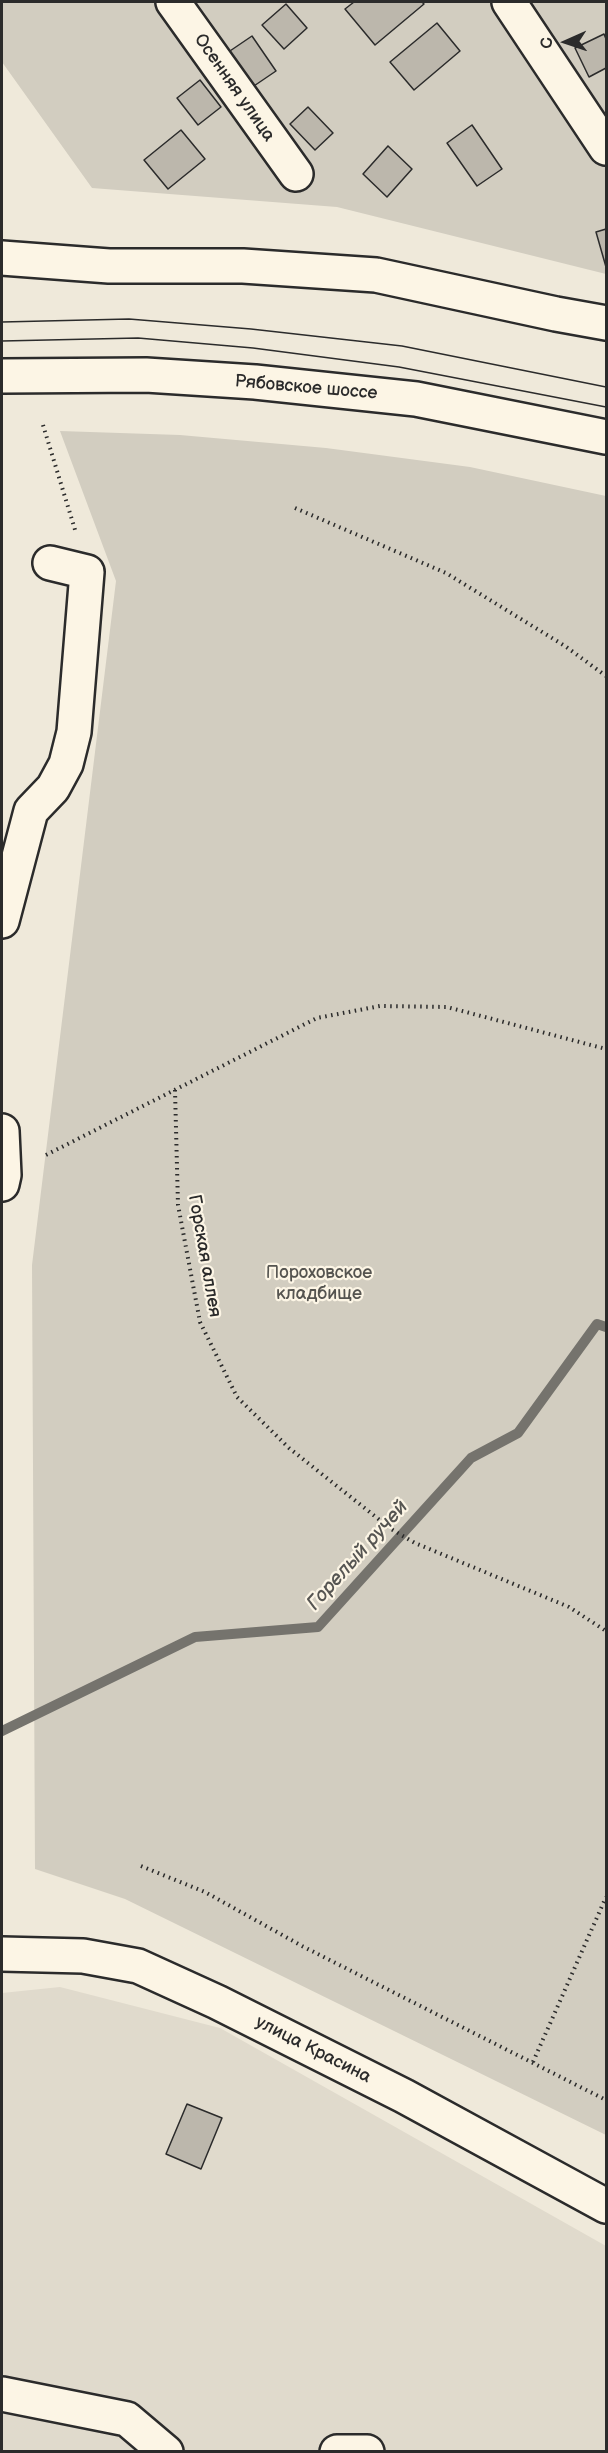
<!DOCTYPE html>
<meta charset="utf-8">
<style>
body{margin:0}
#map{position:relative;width:608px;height:2453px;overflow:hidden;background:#efe9da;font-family:"Balsamiq Sans",sans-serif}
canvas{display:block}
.frame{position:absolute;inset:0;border:3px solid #2b2b2b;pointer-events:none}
.north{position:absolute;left:536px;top:12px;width:60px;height:60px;-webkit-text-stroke:4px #fcf5e5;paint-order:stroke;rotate:267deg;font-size:16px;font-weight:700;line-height:24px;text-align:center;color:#2b2b2b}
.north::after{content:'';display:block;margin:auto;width:21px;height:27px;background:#2b2b2b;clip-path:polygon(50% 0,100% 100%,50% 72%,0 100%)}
</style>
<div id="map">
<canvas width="608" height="2453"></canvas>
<div class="frame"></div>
<div class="north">С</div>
</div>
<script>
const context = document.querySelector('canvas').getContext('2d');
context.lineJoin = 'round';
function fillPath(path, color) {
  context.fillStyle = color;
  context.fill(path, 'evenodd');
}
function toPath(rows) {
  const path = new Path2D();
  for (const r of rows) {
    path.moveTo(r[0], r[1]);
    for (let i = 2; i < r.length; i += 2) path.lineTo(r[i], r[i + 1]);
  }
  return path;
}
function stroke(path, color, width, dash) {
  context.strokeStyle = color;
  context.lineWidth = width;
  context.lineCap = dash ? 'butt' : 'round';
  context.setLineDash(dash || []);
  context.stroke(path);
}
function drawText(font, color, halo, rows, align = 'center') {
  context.font = font + ' "Balsamiq Sans",sans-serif';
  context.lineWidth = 4.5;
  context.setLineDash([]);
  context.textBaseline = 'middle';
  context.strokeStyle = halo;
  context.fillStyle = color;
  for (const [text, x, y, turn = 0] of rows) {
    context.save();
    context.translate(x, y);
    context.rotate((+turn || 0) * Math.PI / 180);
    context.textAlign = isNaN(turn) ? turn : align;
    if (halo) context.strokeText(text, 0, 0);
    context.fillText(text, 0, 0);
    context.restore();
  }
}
const built = toPath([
 [60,1987,220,2028,606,2246,606,2451,2,2451,2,1993]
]);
const green = toPath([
 [2,2,606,2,606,274,337,207,92,188,2,62],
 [60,431,180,435,326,448,470,467,606,496,606,2135,125,1899,35,1869,32,1265,116,581]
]);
const stream = toPath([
 [2,1731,195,1637,318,1627,471,1458,518,1433,597,1324,606,1327]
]);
const building = toPath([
 [354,2,422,2,424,4,375,45,345,9,354,2],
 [286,4,307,28,284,49,262,25,286,4],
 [437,23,460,51,414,90,390,62,437,23],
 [604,34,606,39,606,68,589,77,575,48,604,34],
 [252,36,276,71,248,90,224,55,252,36],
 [200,80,221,107,198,125,177,98,200,80],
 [308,107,333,133,315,150,290,124,308,107],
 [472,125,502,169,477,186,447,143,472,125],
 [181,130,205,159,168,189,144,160,181,130],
 [388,146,412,169,387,197,363,174,388,146],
 [606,229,606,267,596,232,606,229],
 [187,2104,222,2118,201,2169,166,2154,187,2104]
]);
const path = toPath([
 [43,425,76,533],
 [295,508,446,573,565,646,606,676],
 [175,1090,178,1205,200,1322,237,1397,289,1448,391,1529,415,1543,569,1607,606,1631],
 [46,1155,317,1018,380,1006,447,1007,606,1049],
 [141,1866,205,1892,302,1946,606,2100],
 [533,2062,606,1897]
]);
const minor = toPath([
 [173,2,296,174],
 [509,2,606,148],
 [2,258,109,266,243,266,376,275,556,314,606,323],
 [2,921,31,811,53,788,66,764,74,732,87,572,50,563],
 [2,1131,4,1175,2,1184],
 [2,2394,127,2419,166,2452],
 [337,2452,367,2452]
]);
const major = toPath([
 [2,376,146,375,255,382,416,399,606,437],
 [2,1954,83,1956,138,1966,217,2002,404,2096,606,2206]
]);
const tram = toPath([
 [2,322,129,319,251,329,402,346,606,387],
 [2,341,138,338,253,348,399,367,606,407]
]);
const streetNames = [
 ["Осенняя улица",234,88,55],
 ["Рябовское шоссе",306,388,5],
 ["Горская аллея",204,1256,80],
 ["улица Красина",313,2050,27]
];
const parkNames = [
 ["Пороховское",319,1273],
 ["кладбище",319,1294]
];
const waterNames = [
 ["Горелый ручей",358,1556,-48]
];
fillPath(built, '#e0dacc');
fillPath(green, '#d2cdc0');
stroke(stream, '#75736d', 10);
fillPath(building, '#bcb7ac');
stroke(building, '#2b2b2b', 1.5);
stroke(minor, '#2b2b2b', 38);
stroke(major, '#2b2b2b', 38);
stroke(path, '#2b2b2b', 4, [1.5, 4.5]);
stroke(minor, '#fcf5e5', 33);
stroke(major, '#fcf5e5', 33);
stroke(tram, '#2b2b2b', 1.5);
drawText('18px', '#2b2b2b', '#fcf5e5', streetNames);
drawText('18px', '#555450', '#fcf5e5', parkNames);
drawText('italic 20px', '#565552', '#fcf5e5', waterNames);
</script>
